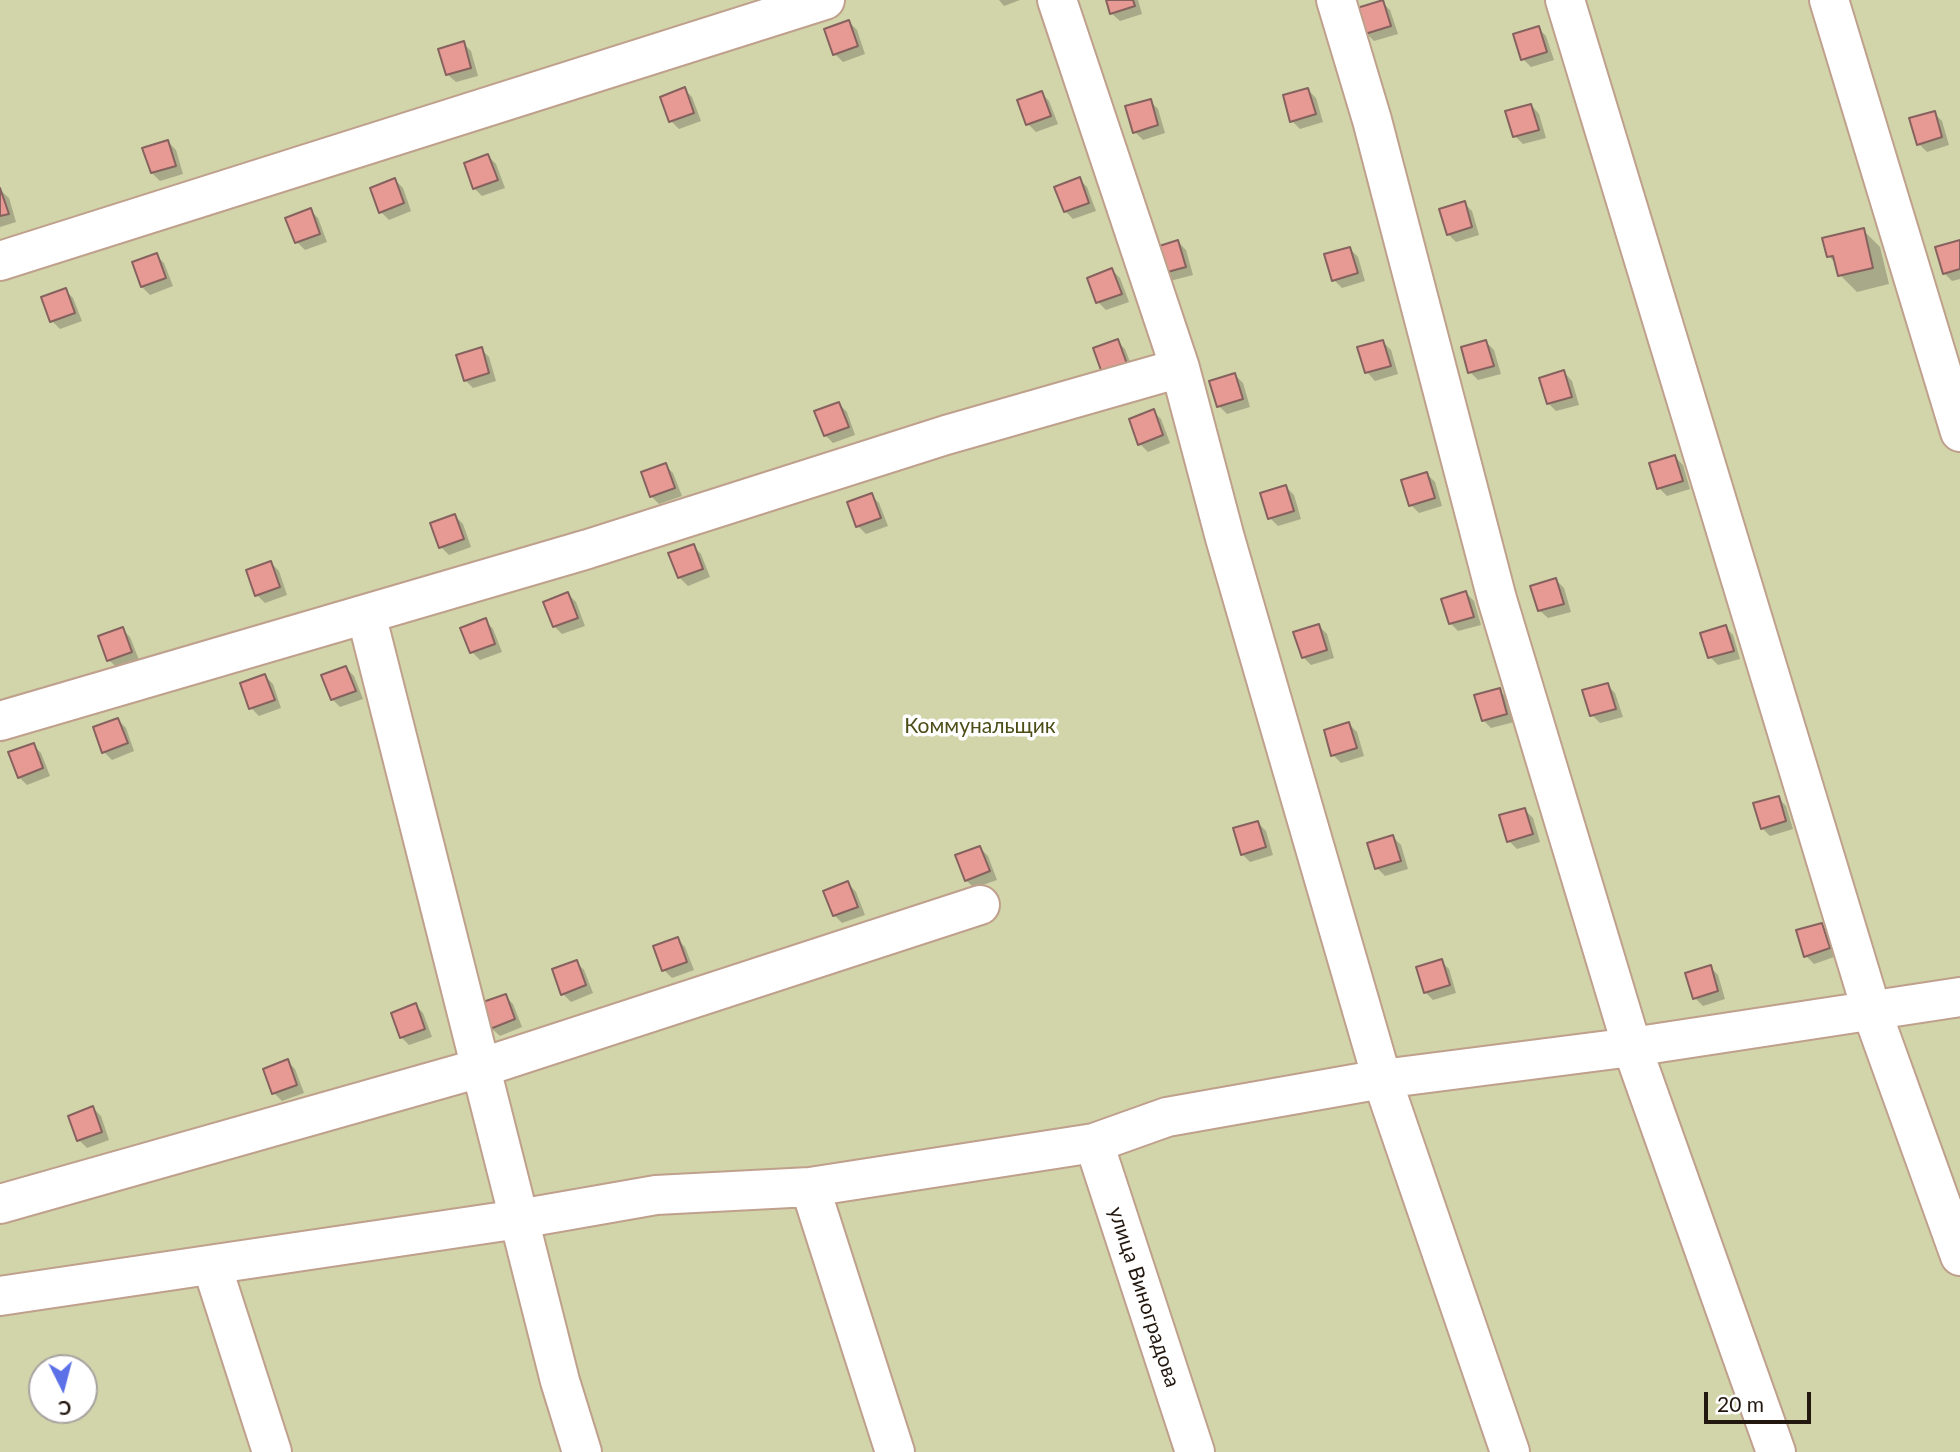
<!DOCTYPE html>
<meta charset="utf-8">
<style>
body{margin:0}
#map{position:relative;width:1960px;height:1452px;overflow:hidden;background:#fde2d1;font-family:Lato,sans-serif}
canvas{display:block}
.north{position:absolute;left:28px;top:1354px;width:70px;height:70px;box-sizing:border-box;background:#fff;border:2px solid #a7a39f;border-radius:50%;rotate:174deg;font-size:19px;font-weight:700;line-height:28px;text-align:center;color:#231810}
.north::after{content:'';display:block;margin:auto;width:24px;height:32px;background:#5c70e7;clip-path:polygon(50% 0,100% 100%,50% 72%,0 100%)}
.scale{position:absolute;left:1704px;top:1392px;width:107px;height:32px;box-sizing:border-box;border:4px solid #231810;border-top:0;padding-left:9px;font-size:21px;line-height:24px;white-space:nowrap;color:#231810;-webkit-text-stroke:5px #fff;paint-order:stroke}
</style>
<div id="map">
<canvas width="1960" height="1452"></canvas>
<div class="north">С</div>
<div class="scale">20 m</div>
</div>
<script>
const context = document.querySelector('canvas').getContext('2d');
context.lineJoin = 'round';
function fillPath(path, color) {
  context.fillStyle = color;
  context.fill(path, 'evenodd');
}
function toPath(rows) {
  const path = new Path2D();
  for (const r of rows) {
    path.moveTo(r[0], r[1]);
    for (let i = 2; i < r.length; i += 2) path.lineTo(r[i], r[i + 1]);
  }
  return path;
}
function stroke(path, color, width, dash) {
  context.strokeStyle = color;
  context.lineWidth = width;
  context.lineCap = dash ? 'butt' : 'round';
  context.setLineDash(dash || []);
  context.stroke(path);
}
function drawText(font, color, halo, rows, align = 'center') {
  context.font = font + ' Lato,sans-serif';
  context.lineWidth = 7;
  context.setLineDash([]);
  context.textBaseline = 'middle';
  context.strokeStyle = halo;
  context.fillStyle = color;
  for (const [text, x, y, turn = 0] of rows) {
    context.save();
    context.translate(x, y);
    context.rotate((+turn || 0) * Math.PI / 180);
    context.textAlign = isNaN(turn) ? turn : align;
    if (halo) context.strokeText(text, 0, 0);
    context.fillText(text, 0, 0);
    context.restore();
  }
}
const green = toPath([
 [0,0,1960,0,1960,1452,0,1452],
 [42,1368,84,1368,84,1410,42,1410]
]);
const shadow = toPath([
 [999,0,1020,0,1004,6],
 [1108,0,1138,0,1142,14,1120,21,1111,13],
 [1382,2,1390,10,1398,34,1374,41,1366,33],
 [849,22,857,30,865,54,843,62,835,54],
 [1538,28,1546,36,1554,60,1531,67,1523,59],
 [463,43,471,51,478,76,456,82,447,74],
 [684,89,692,97,701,121,679,129,671,121],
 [1308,90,1316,98,1323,122,1300,129,1292,121],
 [1041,93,1049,101,1058,124,1036,132,1028,124],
 [1150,101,1158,109,1165,133,1143,140,1135,132],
 [1531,105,1539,114,1546,138,1523,144,1515,136],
 [1934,113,1942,121,1949,145,1927,152,1919,144],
 [168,142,176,150,183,174,160,181,152,173],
 [488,156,496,164,505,188,482,196,474,188],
 [1079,179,1087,187,1096,211,1073,219,1065,211],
 [395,180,403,188,411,211,389,220,381,212],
 [0,190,9,198,16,222,0,227],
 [1464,203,1472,211,1479,235,1456,242,1448,234],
 [310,210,318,218,327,242,305,250,297,242],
 [1863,230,1880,247,1889,284,1857,292,1840,275,1837,265,1829,256],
 [1178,242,1186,250,1193,275,1170,281,1162,273],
 [1960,242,1960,279,1952,281,1944,273],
 [1350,249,1358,257,1365,281,1342,288,1334,280],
 [156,255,164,263,173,286,150,295,142,287,134,263],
 [1112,270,1120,278,1129,302,1106,310,1098,302],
 [65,290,73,298,82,321,60,329,52,321],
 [1117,341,1125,349,1134,372,1112,380],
 [1383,342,1391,350,1398,374,1375,381,1367,372],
 [1486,342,1494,350,1501,374,1478,380,1470,372],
 [481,349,489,357,496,381,473,388,465,380],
 [1564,372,1572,381,1579,405,1556,411,1548,403],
 [1235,375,1243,383,1250,407,1227,414,1219,406],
 [839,404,847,412,855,435,833,443,825,435],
 [1153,411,1161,419,1170,443,1148,452,1140,444],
 [1675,457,1683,465,1690,489,1667,496,1659,488],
 [665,465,673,473,682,496,659,504,651,496],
 [1427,474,1435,482,1442,506,1419,513,1411,505],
 [1286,487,1294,495,1301,519,1278,526,1270,518],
 [871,495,879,503,888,526,866,534,858,526],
 [455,516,463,524,471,547,449,555,441,547],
 [693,546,701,554,710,577,688,586,679,577],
 [271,563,279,571,287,595,265,603,257,595],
 [1555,579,1564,588,1571,612,1548,618,1539,610],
 [1466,593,1474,601,1481,625,1458,631,1450,623],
 [568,594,576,602,585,626,562,634,554,626],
 [485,620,493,629,502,652,480,660,472,652],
 [1319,626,1327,634,1334,658,1311,665,1303,657],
 [1725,627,1733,635,1740,659,1718,665,1710,657],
 [122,629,130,637,139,660,117,668,109,660],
 [346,668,354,676,363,699,340,707,332,699],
 [265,676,273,684,281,708,259,716,251,708],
 [1607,685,1615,693,1623,717,1600,723,1592,715],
 [1499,690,1507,698,1514,722,1491,728,1483,720],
 [118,720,126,728,134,751,112,760,104,752],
 [1349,724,1357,732,1364,756,1341,763,1333,755],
 [33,745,41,753,50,776,27,785,19,777],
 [1778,798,1786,806,1793,829,1770,836,1762,828],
 [1525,810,1533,818,1540,842,1517,849,1509,841],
 [1258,823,1266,831,1273,855,1250,862,1242,854],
 [1393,837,1401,845,1408,869,1385,876,1377,868],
 [980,848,988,856,997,880,974,888,966,880],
 [848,883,856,892,865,915,842,923,834,915],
 [1822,925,1830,933,1837,956,1814,964,1806,956],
 [677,939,685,947,694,970,672,978,664,970],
 [1441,961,1449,969,1456,993,1433,1000,1425,992],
 [576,962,584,970,593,993,571,1002,563,994],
 [1710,967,1718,975,1725,999,1703,1006,1695,998],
 [505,996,513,1004,522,1027,500,1036,491,1028],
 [415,1005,423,1013,432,1037,409,1045,401,1037],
 [287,1061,295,1069,304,1093,282,1101,274,1093],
 [93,1108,101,1116,109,1140,87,1148,79,1140]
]);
const building = toPath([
 [1106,0,1133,0,1135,6,1110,14,1106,0],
 [1383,0,1391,26,1365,34,1357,8,1383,0],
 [849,20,858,46,833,55,824,29,849,20],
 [1539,26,1547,52,1521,60,1513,34,1539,26],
 [464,41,471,68,446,75,438,49,464,41],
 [685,87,694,113,669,122,660,97,685,87],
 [1308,88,1316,114,1290,122,1283,95,1308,88],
 [1042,91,1051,116,1026,125,1017,100,1042,91],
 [1151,99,1158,125,1133,133,1125,106,1151,99],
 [1531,104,1539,130,1513,137,1505,111,1531,104],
 [1935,111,1942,137,1917,145,1909,118,1935,111],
 [168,140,176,166,151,173,142,148,168,140],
 [488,154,498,180,473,189,464,163,488,154],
 [1080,177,1089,203,1064,212,1054,187,1080,177],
 [395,178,404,203,379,213,370,188,395,178],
 [0,188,9,214,0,216,0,188],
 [1465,201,1472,227,1447,235,1439,209,1465,201],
 [311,208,320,234,295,243,285,218,311,208],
 [1864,228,1873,268,1838,276,1833,256,1827,257,1822,238,1864,228],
 [1178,240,1186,267,1160,274,1153,248,1178,240],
 [1960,240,1960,269,1943,274,1935,247,1960,240],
 [1350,247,1358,273,1332,281,1324,254,1350,247],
 [157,253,166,278,141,287,132,262,157,253],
 [1112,268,1122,294,1096,303,1087,278,1112,268],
 [66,288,75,313,50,322,41,297,66,288],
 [1118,339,1127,364,1102,373,1093,348,1118,339],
 [1383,340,1391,366,1365,373,1357,347,1383,340],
 [1486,340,1494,366,1468,373,1461,347,1486,340],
 [482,347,489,373,464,381,456,355,482,347],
 [1564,370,1572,397,1547,404,1539,378,1564,370],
 [1235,373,1243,399,1217,407,1209,381,1235,373],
 [839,402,849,427,824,436,814,411,839,402],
 [1154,409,1163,435,1138,445,1129,419,1154,409],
 [1675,455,1683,481,1657,489,1649,463,1675,455],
 [666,463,675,488,650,497,641,472,666,463],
 [1427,472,1435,498,1409,506,1401,480,1427,472],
 [1286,485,1294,511,1268,519,1260,493,1286,485],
 [872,493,881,518,856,527,847,502,872,493],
 [455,514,464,539,439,548,430,523,455,514],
 [694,544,703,569,678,578,668,553,694,544],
 [271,561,280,587,255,596,246,570,271,561],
 [1556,578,1564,604,1538,611,1530,586,1556,578],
 [1466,591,1474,617,1449,624,1441,599,1466,591],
 [568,592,578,618,553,627,543,602,568,592],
 [486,618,495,644,470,653,460,628,486,618],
 [1319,624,1327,650,1302,658,1293,632,1319,624],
 [1726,625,1734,651,1708,658,1700,633,1726,625],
 [123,627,132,652,107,661,98,636,123,627],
 [346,666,356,691,331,700,321,675,346,666],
 [265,674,275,700,249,709,240,683,265,674],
 [1608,683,1616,709,1590,716,1582,690,1608,683],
 [1500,688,1507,714,1482,721,1474,695,1500,688],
 [118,718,128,743,102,753,93,727,118,718],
 [1349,722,1357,748,1331,756,1324,730,1349,722],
 [34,743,43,768,18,778,8,752,34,743],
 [1779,796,1786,821,1761,829,1753,803,1779,796],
 [1525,808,1533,834,1507,842,1499,815,1525,808],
 [1258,821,1266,847,1241,855,1233,828,1258,821],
 [1393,835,1401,861,1375,869,1367,843,1393,835],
 [980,846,990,871,965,881,955,855,980,846],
 [848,881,858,907,833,916,823,891,848,881],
 [1822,923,1830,948,1804,957,1796,930,1822,923],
 [678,937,687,962,662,971,653,946,678,937],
 [1442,959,1450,985,1424,993,1416,967,1442,959],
 [577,960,586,985,561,995,552,969,577,960],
 [1711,965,1718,991,1693,999,1685,973,1711,965],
 [506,994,515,1019,490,1029,480,1003,506,994],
 [416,1003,425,1029,400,1038,391,1013,416,1003],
 [288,1059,297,1085,272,1094,263,1069,288,1059],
 [93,1106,102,1132,77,1141,68,1116,93,1106]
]);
const minor = toPath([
 [1057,0,1180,368,1225,538,1382,1079,1510,1452],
 [1336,0,1372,120,1497,599,1632,1047,1776,1452],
 [1565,0,1872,1012,1960,1256],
 [1829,0,1960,432],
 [0,261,825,0],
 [366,614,560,1381,582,1452],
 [0,721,588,549,946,435,1180,368],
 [1094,1143,1195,1452],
 [810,1187,895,1452],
 [0,1204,480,1068,980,905],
 [212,1266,272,1452],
 [0,1296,519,1219,656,1195,810,1187,1094,1143,1167,1117,1382,1079,1632,1047,1960,997]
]);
const parkNames = [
 ["Коммунальщик",980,726]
];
const streetNames = [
 ["улица Виноградова",1144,1297,72]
];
fillPath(green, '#d2d4aa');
fillPath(shadow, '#0003');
fillPath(building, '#e79a93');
stroke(building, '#86625e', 2);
stroke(minor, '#bfa08c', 42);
stroke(minor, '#fff', 38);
drawText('21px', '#4c4d17', '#fff', parkNames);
drawText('21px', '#231810', '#fff', streetNames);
</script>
